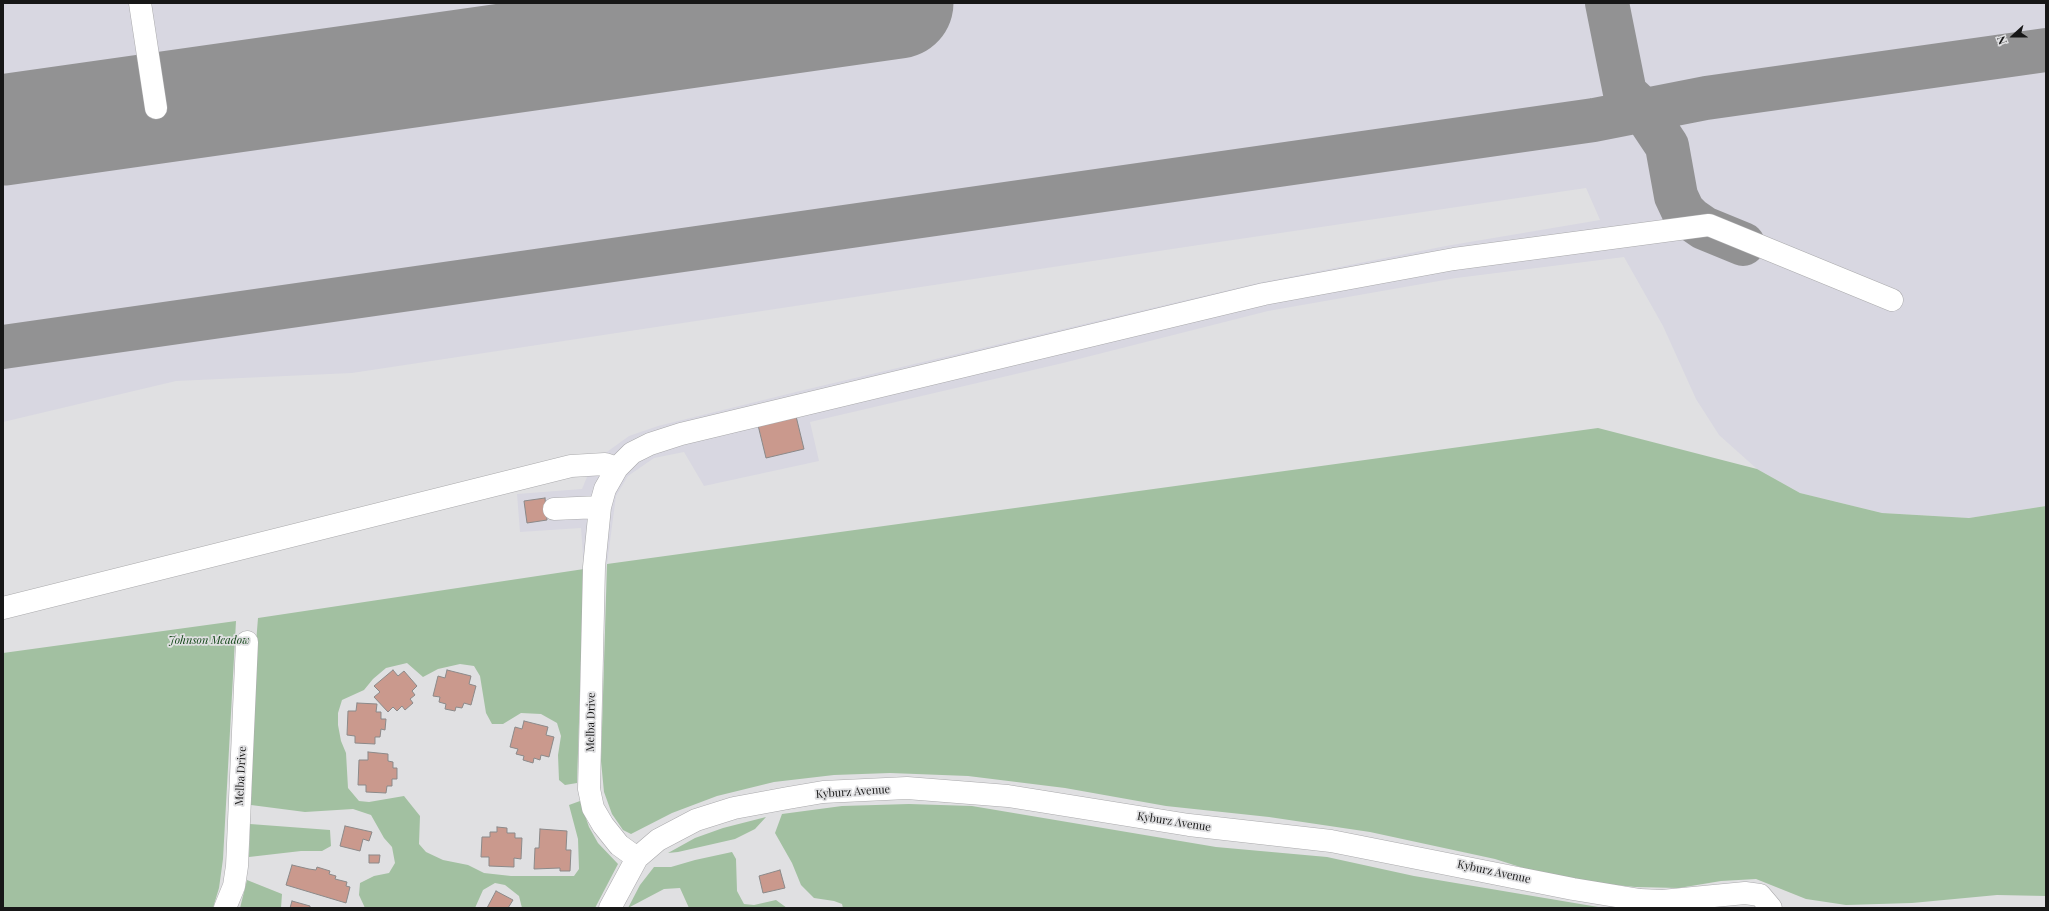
<!DOCTYPE html>
<style>
body{margin:0}
#map{position:relative;width:2049px;height:911px;overflow:hidden;background:#e0e0e2;font-family:"Playfair Display",serif}
canvas{display:block}
.frame{position:absolute;inset:0;border:4px solid #171717;pointer-events:none}
.north{position:absolute;left:1993px;top:16px;width:40px;height:40px;-webkit-text-stroke:3px #e0e0e2;paint-order:stroke;rotate:249deg;font-size:11px;font-weight:700;line-height:16px;text-align:center;color:#171717}
.north::after{content:'';display:block;margin:auto;width:14px;height:18px;background:#171717;clip-path:polygon(50% 0,100% 100%,50% 72%,0 100%)}
</style>
<div id="map">
<canvas width="2049" height="911"></canvas>
<div class="frame"></div>
<div class="north">N</div>
</div>
<script>
const context = document.querySelector('canvas').getContext('2d');
context.lineJoin = 'round';
function fillPath(path, color) {
  context.fillStyle = color;
  context.fill(path, 'evenodd');
}
function toPath(rows) {
  const path = new Path2D();
  for (const r of rows) {
    path.moveTo(r[0], r[1]);
    for (let i = 2; i < r.length; i += 2) path.lineTo(r[i], r[i + 1]);
  }
  return path;
}
function stroke(path, color, width, dash) {
  context.strokeStyle = color;
  context.lineWidth = width;
  context.lineCap = dash ? 'butt' : 'round';
  context.setLineDash(dash || []);
  context.stroke(path);
}
function drawText(font, color, halo, rows, align = 'center') {
  context.font = font + ' "Playfair Display",serif';
  context.lineWidth = 3.5;
  context.setLineDash([]);
  context.textBaseline = 'middle';
  context.strokeStyle = halo;
  context.fillStyle = color;
  for (const [text, x, y, turn = 0] of rows) {
    context.save();
    context.translate(x, y);
    context.rotate((+turn || 0) * Math.PI / 180);
    context.textAlign = isNaN(turn) ? turn : align;
    if (halo) context.strokeText(text, 0, 0);
    context.fillText(text, 0, 0);
    context.restore();
  }
}
const built = toPath([
 [3,3,2046,3,2046,506,1969,518,1882,513,1800,493,1757,469,1719,435,1696,399,1663,326,1624,257,1456,278,1268,311,1063,363,810,422,819,461,704,486,684,452,654,458,628,476,616,496,607,564,584,569,581,528,520,532,517,494,582,489,593,462,629,436,658,426,804,390,1258,283,1446,246,1600,220,1586,188,1192,246,352,373,176,381,3,422]
]);
const green = toPath([
 [1598,428,1757,469,1800,493,1882,513,1969,518,2046,506,2046,896,1997,895,1912,903,1846,905,1806,899,1756,879,1721,881,1679,888,1635,887,1586,882,1539,873,1495,859,1370,832,1269,817,1166,806,1065,788,968,776,890,773,834,775,774,782,717,796,672,813,631,834,623,830,612,814,604,792,601,761,607,564],
 [584,569,577,783,565,785,559,780,558,755,561,736,557,723,541,714,521,713,503,724,492,724,486,713,480,676,474,666,460,664,438,669,423,677,407,663,386,668,373,679,364,690,342,700,338,713,338,725,341,741,346,753,348,788,359,801,369,802,404,796,420,816,419,844,426,852,443,860,468,865,484,873,511,876,574,876,579,869,578,839,569,805,580,801,589,827,598,843,618,864,595,908,522,908,519,896,505,885,495,883,483,890,475,908,365,908,359,895,360,883,374,876,389,873,395,863,392,847,384,838,371,815,353,809,305,812,251,805,256,643,258,618],
 [236,621,223,859,219,888,213,908,3,908,3,653],
 [909,804,972,806,1216,847,1327,857,1414,876,1604,908,843,908,842,904,834,901,814,898,801,885,792,863,775,833,782,814,842,806],
 [766,817,755,829,735,839,678,852,668,853,695,838,723,828],
 [250,824,330,830,331,846,322,851,301,851,249,857],
 [732,852,736,859,737,891,744,904,754,905,776,900,787,908,689,908,680,888,664,889,628,908,640,885,654,867,671,867,695,860],
 [247,880,282,894,281,908,240,908]
]);
const taxiway = toPath([
 [1607,3,1625,93,1643,110,1667,146,1676,196,1683,211,1691,219,1704,228,1743,244],
 [3,347,1594,120,1706,98,2046,50]
]);
const runway = toPath([
 [3,130,898,3]
]);
const building = toPath([
 [795,412,804,449,766,458,757,421,795,412],
 [545,498,547,520,527,523,524,501,545,498],
 [393,670,398,676,404,671,417,686,412,691,415,695,410,699,413,703,405,710,402,706,397,711,393,707,388,712,374,697,380,692,374,686,393,670],
 [447,670,471,676,469,684,476,686,471,705,464,703,462,708,456,707,455,711,445,709,446,704,439,702,440,697,433,696,438,676,445,678,447,670],
 [357,703,377,704,376,712,381,712,381,719,386,719,385,730,381,729,380,737,375,737,375,744,355,743,355,736,347,735,348,711,356,711,357,703],
 [524,721,548,727,546,735,554,737,549,757,541,755,540,760,534,758,533,763,523,760,524,756,516,754,518,749,510,747,515,727,522,729,524,721],
 [368,752,388,754,388,761,393,762,393,768,397,768,397,779,392,779,392,786,387,786,386,793,366,792,366,785,358,785,359,760,368,760,368,752],
 [345,826,372,832,369,841,363,839,360,851,340,846,345,826],
 [497,827,507,828,507,833,515,833,515,838,522,838,521,859,514,858,514,867,489,866,489,857,481,857,482,837,490,837,490,832,497,832,497,827],
 [540,829,567,831,566,850,571,850,570,871,560,871,560,868,534,869,535,848,539,848,540,829],
 [369,855,380,855,379,863,369,863,369,855],
 [292,865,309,869,316,870,317,867,330,871,329,874,336,876,335,879,347,882,346,886,350,887,346,903,286,885,292,865],
 [780,870,785,888,763,893,759,876,780,870],
 [496,891,513,900,508,908,487,908,496,891],
 [292,901,310,906,310,908,290,908,292,901]
]);
const minor = toPath([
 [140,3,156,108],
 [554,509,600,507],
 [3,608,571,466,605,464,617,468],
 [637,858,619,845,603,825,593,808,589,789,594,567,600,507,605,489,617,468,632,453,650,444,681,434,1264,294,1454,259,1709,225,1892,300],
 [225,908,234,886,237,866,247,642],
 [610,908,637,858,658,840,696,820,734,808,788,798,823,792,907,788,1008,796,1189,825,1331,841,1573,889,1640,900,1662,901,1745,893,1760,895,1771,908]
]);
const parkNames = [
 ["Johnson Meadow",209,641]
];
const streetNames = [
 ["Melba Drive",591,722,-89],
 ["Melba Drive",241,776,-87],
 ["Kyburz Avenue",853,792,-4],
 ["Kyburz Avenue",1174,822,9],
 ["Kyburz Avenue",1494,872,12]
];
fillPath(built, '#d8d7e1');
fillPath(green, '#a2c0a1');
stroke(taxiway, '#929293', 44);
stroke(runway, '#929293', 111);
fillPath(building, '#ca998d');
stroke(building, '#8b8989', 1);
stroke(minor, '#aaaaac', 23);
stroke(minor, '#fff', 22);
drawText('italic 11px', '#114416', '#e0e0e2', parkNames);
drawText('11px', '#171717', '#e0e0e2', streetNames);
</script>
